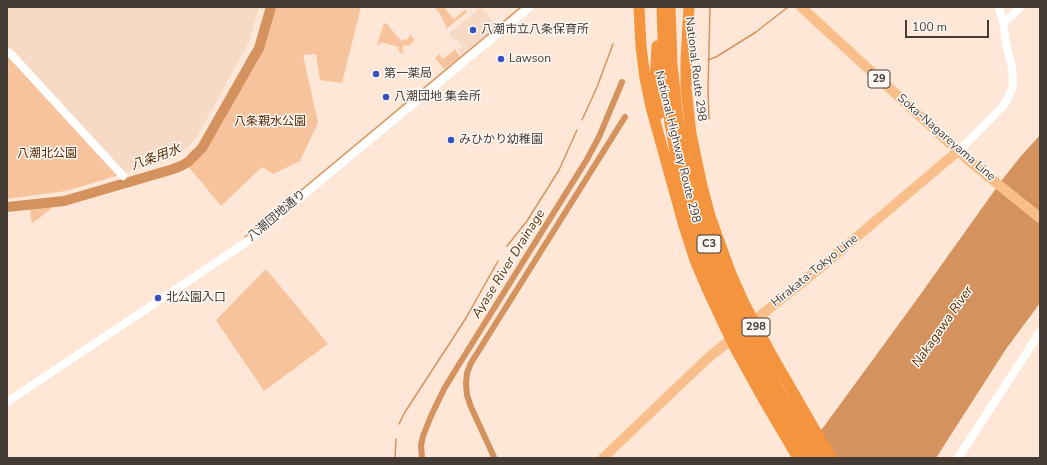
<!DOCTYPE html>
<meta charset="utf-8">
<style>
body{margin:0}
#map{position:relative;width:1047px;height:465px;overflow:hidden;background:#fee7d6;font-family:"Nunito Sans",sans-serif}
canvas{display:block}
.frame{position:absolute;inset:0;border:8px solid #433b34;pointer-events:none}
.scale{position:absolute;left:905px;top:20px;width:84px;height:18px;box-sizing:border-box;border:2px solid #433b34;border-top:0;padding-left:5px;font-size:12px;line-height:14px;white-space:nowrap;color:#433b34;-webkit-text-stroke:3px #fdf8f4;paint-order:stroke}
</style>
<div id="map">
<canvas width="1047" height="465"></canvas>
<div class="frame"></div>
<div class="scale">100 m</div>
</div>
<script>
const context = document.querySelector('canvas').getContext('2d');
context.lineJoin = 'round';
function fillPath(path, color) {
  context.fillStyle = color;
  context.fill(path, 'evenodd');
}
function toPath(rows) {
  const path = new Path2D();
  for (const r of rows) {
    path.moveTo(r[0], r[1]);
    for (let i = 2; i < r.length; i += 2) path.lineTo(r[i], r[i + 1]);
  }
  return path;
}
function stroke(path, color, width, dash) {
  context.strokeStyle = color;
  context.lineWidth = width;
  context.lineCap = dash ? 'butt' : 'round';
  context.setLineDash(dash || []);
  context.stroke(path);
}
function drawText(font, color, halo, rows, align = 'center') {
  context.font = font + ' "Nunito Sans","Noto Sans JP",sans-serif';
  context.lineWidth = 3;
  context.setLineDash([]);
  context.textBaseline = 'middle';
  context.strokeStyle = halo;
  context.fillStyle = color;
  for (const [text, x, y, turn = 0] of rows) {
    context.save();
    context.translate(x, y);
    context.rotate((+turn || 0) * Math.PI / 180);
    context.textAlign = isNaN(turn) ? turn : align;
    if (halo) context.strokeText(text, 0, 0);
    context.fillText(text, 0, 0);
    context.restore();
  }
}
const built = toPath([
 [7,7,259,7,249,42,197,137,189,146,177,155,167,160,124,173,17,55,15,52,9,47,7,49],
 [481,7,497,26,462,55,459,53,459,49,462,46,456,39,454,40,449,33]
]);
const green = toPath([
 [273,7,361,7,342,83,320,80,316,54,303,55,318,123,300,161,273,174,262,167,221,206,187,165,203,149,236,92,262,43],
 [434,7,444,7,454,19,465,10,467,12,446,29,445,28,447,26,441,18,442,17],
 [384,23,387,24,401,41,404,39,406,40,410,37,409,35,410,34,415,40,408,46,404,45,402,51,404,52,403,54,400,52,398,50,399,47,381,42,380,45,377,44],
 [455,49,460,57,444,69,435,58,439,54,443,59],
 [10,54,119,175,66,191,7,199,7,59],
 [51,203,52,208,33,223,31,220,30,206],
 [266,269,328,344,264,391,216,320]
]);
const water = toPath([
 [1040,135,1040,303,1006,349,936,458,799,458,825,425,915,302,1002,180,1021,156]
]);
const stream = toPath([
 [708,60,716,57,756,32,788,7],
 [709,119,708,90,710,7],
 [582,120,597,87,613,44],
 [245,237,521,7],
 [507,246,527,221,559,170,577,130],
 [399,424,405,412,466,318,498,261],
 [395,458,396,439]
]);
const canal = toPath([
 [494,457,471,407,467,395,466,383,467,373,471,363,625,117],
 [422,458,421,445,423,436,431,416,444,389,458,366,586,161,599,137,622,82]
]);
const river = toPath([
 [7,207,64,201,170,170,181,166,188,162,202,148,259,48,271,7]
]);
const minor = toPath([
 [1003,22,1012,16,1020,7],
 [10,53,123,176],
 [958,151,968,142,1003,106,1006,102,1012,89,1013,82,1012,68,1006,43,1003,22,999,7],
 [7,402,248,241,530,7],
 [958,458,1040,332]
]);
const major = toPath([
 [801,7,968,160,1040,218],
 [603,458,709,357,826,263,958,151]
]);
const highway = toPath([
 [639,7,641,46,645,78,651,107,684,226,695,260,709,293,733,344,765,402,798,458],
 [662,7,664,67,670,123,676,157,685,193,694,224,704,255,718,290,734,324,750,356,809,458],
 [670,7,672,64,678,120,684,155,693,192,703,226,715,261,730,295,744,325,777,387,819,458],
 [689,7,686,60,686,88,691,134,702,186,710,216,731,274,743,301,771,354,831,458],
 [657,46,655,82,659,114]
]);
const markers = [
 [473,30,4,"#3650c2"],
 [501,59,4,"#3650c2"],
 [376,74,4,"#3650c2"],
 [386,97,4,"#3650c2"],
 [451,140,4,"#3650c2"],
 [158,298,4,"#3650c2"]
];
const shields = [
 [879,79,22],
 [709,244,24],
 [756,327,28]
];
const shieldNames = [
 ["29",879,79],
 ["C3",709,244],
 ["298",756,327]
];
const poiNames = [
 ["八潮市立八条保育所",481,30],
 ["Lawson",509,59],
 ["第一薬局",384,74],
 ["八潮団地 集会所",394,97],
 ["みひかり幼稚園",459,140],
 ["北公園入口",166,298]
];
const streetNames = [
 ["National Route 298",695,69,83],
 ["Soka-Nagareyama Line",946,138,41],
 ["National Highway Route 298",677,147,76],
 ["八潮団地通り",277,216,-40],
 ["Hirakata-Tokyo Line",815,271,-39]
];
const parkNames = [
 ["八条親水公園",270,122],
 ["八潮北公園",47,154]
];
const waterNames = [
 ["八条用水",156,158,-20],
 ["Ayase River Drainage",509,264,-58],
 ["Nakagawa River",943,327,-55]
];
fillPath(built, '#f7dac5');
fillPath(green, '#f7c39c');
fillPath(water, '#d4935e');
stroke(stream, '#d4935e', 1.5);
stroke(canal, '#d4935e', 6);
stroke(river, '#d4935e', 10);
stroke(minor, '#fff', 8);
stroke(major, '#f8bf8b', 10);
stroke(highway, '#f4943e', 11);
for (const [x, y, r, color] of markers) {
  const dot = new Path2D();
  dot.arc(x, y, r, 0, 2 * Math.PI);
  context.fillStyle = color;
  context.fill(dot);
  stroke(dot, '#fdf8f4', 1.5);
}
for (const [x, y, w] of shields) {
  const box = new Path2D();
  box.roundRect(x - w / 2, y - 9, w, 18, 3);
  context.fillStyle = '#fdf8f4';
  context.fill(box);
  stroke(box, '#433b34', 1);
}
drawText('bold 11px', '#433b34', null, shieldNames);
drawText('12px', '#433b34', '#fdf8f4', poiNames, 'left');
drawText('12px', '#433b34', '#fdf8f4', streetNames);
drawText('12px', '#522800', '#fdf8f4', parkNames);
drawText('italic 13px', '#572d01', '#fdf8f4', waterNames);
</script>
